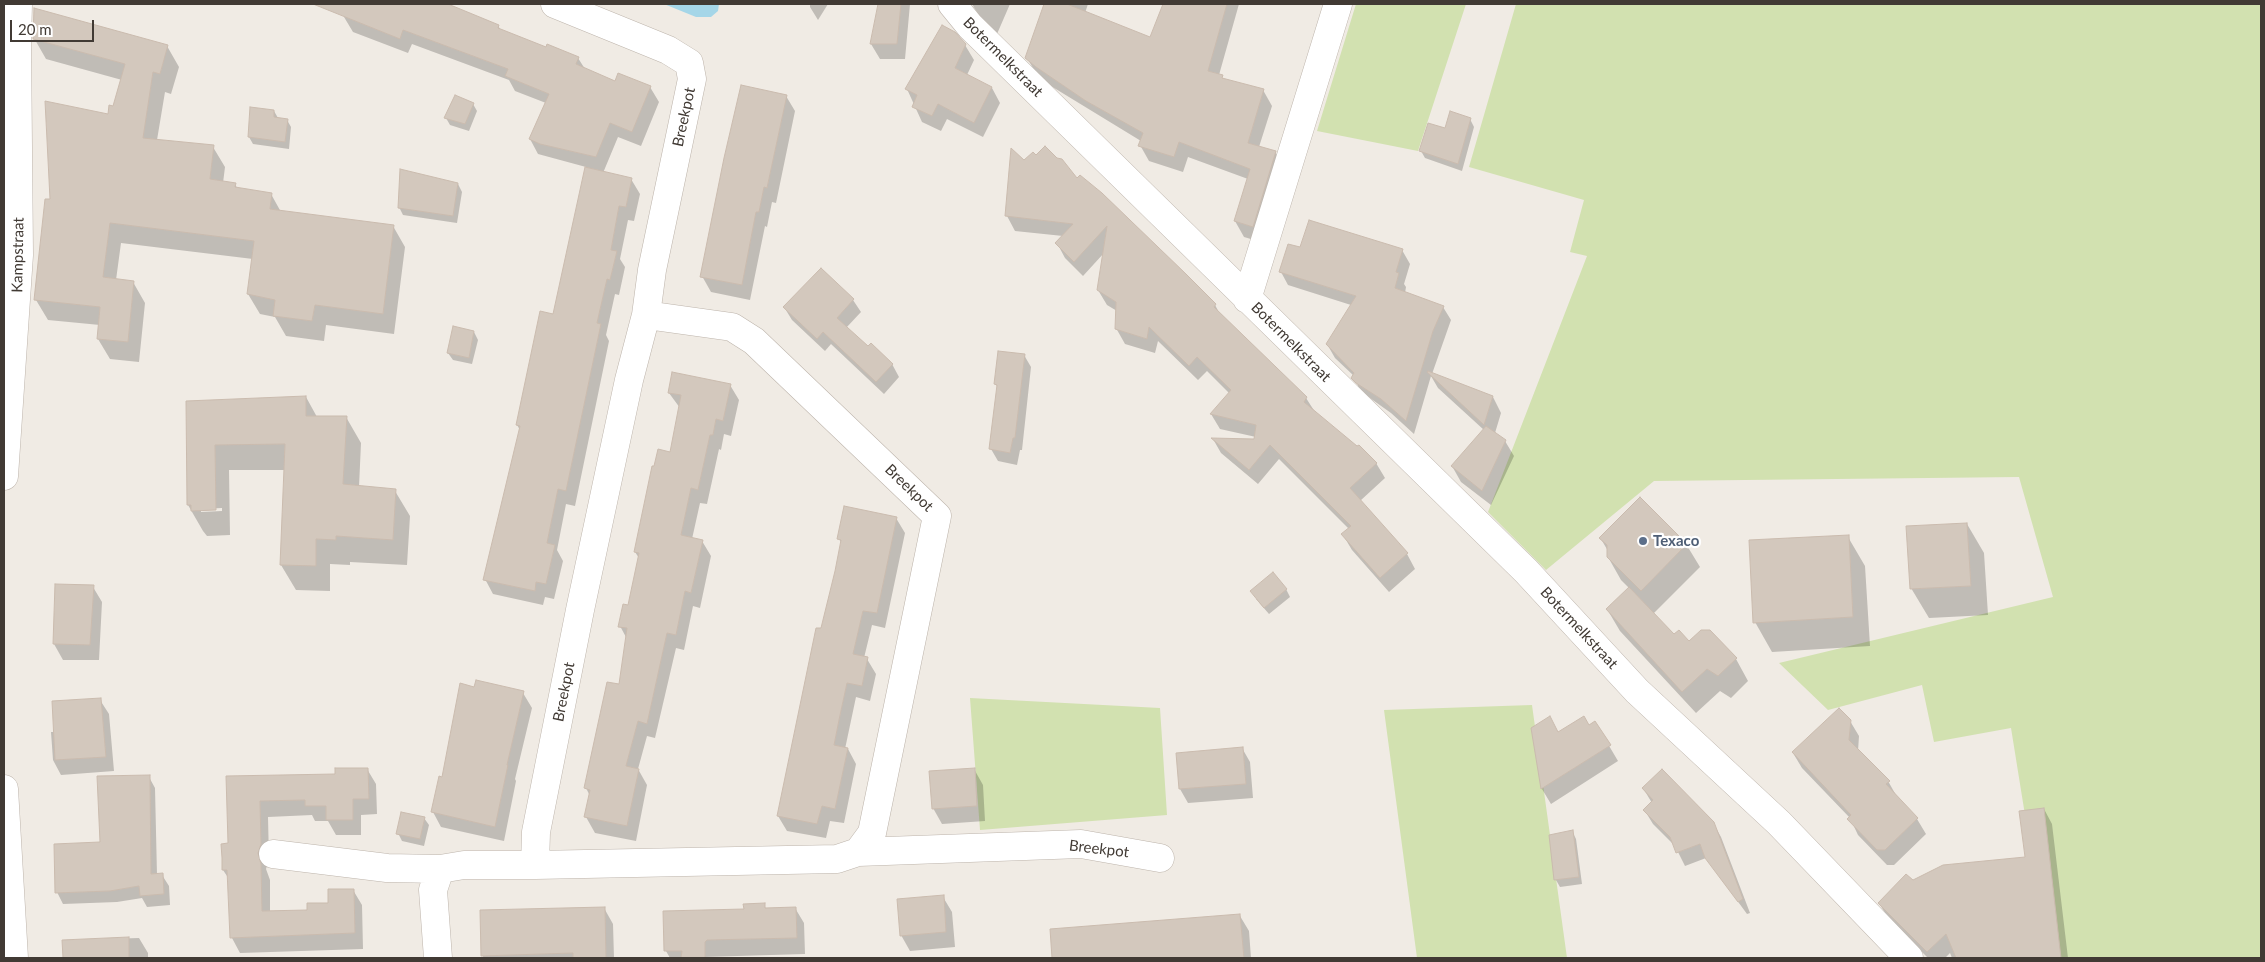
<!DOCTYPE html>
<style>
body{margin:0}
#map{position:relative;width:2265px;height:962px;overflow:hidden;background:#f0ebe4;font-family:Lato,sans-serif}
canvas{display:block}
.frame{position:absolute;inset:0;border:5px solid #413a34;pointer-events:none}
.scale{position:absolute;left:10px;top:20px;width:84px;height:22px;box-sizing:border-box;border:2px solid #413a34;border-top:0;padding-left:6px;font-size:15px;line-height:18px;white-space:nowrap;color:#413a34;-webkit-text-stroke:4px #fff;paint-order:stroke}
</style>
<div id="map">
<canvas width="2265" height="962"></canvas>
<div class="frame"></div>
<div class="scale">20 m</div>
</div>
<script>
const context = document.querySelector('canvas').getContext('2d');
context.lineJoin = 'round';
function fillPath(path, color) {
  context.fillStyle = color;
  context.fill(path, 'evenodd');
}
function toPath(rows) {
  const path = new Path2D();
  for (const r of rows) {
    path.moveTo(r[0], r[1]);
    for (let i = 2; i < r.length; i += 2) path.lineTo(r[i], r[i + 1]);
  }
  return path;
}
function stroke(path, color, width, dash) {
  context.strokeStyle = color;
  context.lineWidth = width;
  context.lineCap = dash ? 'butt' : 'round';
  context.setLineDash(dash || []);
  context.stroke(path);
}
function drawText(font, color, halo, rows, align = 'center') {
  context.font = font + ' Lato,sans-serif';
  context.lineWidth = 4.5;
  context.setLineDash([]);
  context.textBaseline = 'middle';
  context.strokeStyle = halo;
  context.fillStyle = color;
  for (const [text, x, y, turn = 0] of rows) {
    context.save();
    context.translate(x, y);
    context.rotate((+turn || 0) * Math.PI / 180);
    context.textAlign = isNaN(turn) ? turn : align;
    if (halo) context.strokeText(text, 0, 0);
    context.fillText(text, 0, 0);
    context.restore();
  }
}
const green = toPath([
 [1356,4,1466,4,1418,151,1317,131],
 [1516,4,2261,4,2261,958,2048,958,2011,728,1934,742,1922,685,1828,710,1779,663,2053,597,2019,477,1654,481,1546,570,1488,512,1587,256,1570,252,1584,200,1469,167],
 [970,698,1160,708,1167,815,980,830],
 [1532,705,1567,958,1417,958,1384,710]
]);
const water = toPath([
 [664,4,719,4,718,11,711,17,696,17]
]);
const shadow = toPath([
 [350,4,444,4,498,26,501,30,546,49,578,58,585,69,616,82,650,87,659,102,641,146,618,137,603,173,631,179,640,194,634,221,628,220,620,259,625,267,619,295,615,294,606,335,609,341,575,506,566,504,557,550,563,561,554,599,545,597,543,605,493,594,485,579,520,430,517,425,554,316,586,167,538,154,530,139,546,103,515,91,509,80,412,44,408,53,353,32,344,17],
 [810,4,828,4,818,20,810,7],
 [879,4,910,4,905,59,880,59,871,44],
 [972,4,1010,4,997,34,978,14],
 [1041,4,1088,4,1085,13,1151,39,1164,4,1239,4,1219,75,1225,80,1263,90,1272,106,1259,147,1275,152,1284,167,1261,242,1244,237,1235,221,1248,179,1188,157,1183,172,1149,161,1140,145,1141,141,1046,83,1036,73,1027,58,1045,5],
 [34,38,167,46,179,67,171,94,165,92,157,140,213,147,225,167,223,183,235,184,237,188,271,194,281,212,393,226,405,247,394,334,326,325,324,341,286,336,275,317,260,314,248,294,253,259,121,243,116,280,133,282,145,303,139,362,110,359,98,339,100,325,48,320,36,300,51,201,114,108,122,80,46,59],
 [965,45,974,60,967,75,992,88,1000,103,983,137,947,119,941,131,922,122,907,89],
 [786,96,795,111,776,203,772,202,767,227,765,226,750,300,711,292,702,276],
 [473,104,477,111,469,131,450,125,446,118],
 [274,111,278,118,287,120,291,127,289,149,253,144,249,137],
 [1470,119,1474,127,1462,171,1425,158,1421,151,1446,130],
 [4,134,10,199,6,244,4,244],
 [1024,162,1077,180,1215,305,1221,316,1306,398,1315,412,1376,463,1385,478,1360,501,1407,554,1415,569,1389,592,1352,550,1343,535,1349,529,1279,459,1258,484,1221,453,1213,439,1255,441,1256,437,1220,429,1211,414,1230,394,1207,371,1198,380,1158,341,1155,353,1125,344,1116,328,1117,311,1107,305,1098,290,1104,253,1083,276,1065,258,1057,243,1063,236,1015,231,1007,216],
 [458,184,462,192,457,223,403,215,399,207],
 [1301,249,1402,250,1410,264,1404,284,1406,287,1405,293,1443,307,1451,320,1432,374,1493,397,1501,413,1495,433,1505,441,1514,456,1491,505,1461,482,1452,466,1484,430,1438,388,1431,376,1414,434,1391,413,1360,391,1354,376,1335,358,1327,344,1351,305,1288,285,1281,272],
 [853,300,861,312,846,328,868,348,892,364,899,377,884,394,831,344,825,351,792,320,784,307],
 [474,332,478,340,472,364,453,360,448,353],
 [1024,355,1031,367,1022,450,1020,450,1017,465,998,461,991,449,998,389,996,384],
 [730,385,739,400,731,436,724,434,721,450,719,449,707,504,700,503,692,539,702,541,711,556,700,608,693,606,684,650,676,648,655,738,647,736,638,769,647,785,636,841,595,833,586,817,590,796,586,788,620,686,627,639,620,626,629,606,639,558,635,552,671,453,680,408,669,393],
 [306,397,317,417,346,417,361,443,359,487,395,491,410,516,407,565,350,562,350,565,330,564,330,591,296,590,281,565,285,470,229,470,230,535,207,536,203,531,188,505,187,402],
 [222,508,222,511,201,512,201,509],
 [896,518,905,533,885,628,872,625,864,658,867,659,876,674,870,701,856,697,845,749,848,749,856,764,844,823,830,821,826,838,787,831,778,816,842,544,839,539],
 [1967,524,1984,553,1988,615,1929,618,1911,588],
 [1848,537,1865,566,1870,646,1772,652,1755,622],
 [1601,539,1686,544,1700,567,1653,614,1674,636,1736,659,1748,681,1731,698,1720,691,1696,713,1620,631,1607,609,1629,588,1621,580,1608,557,1608,551],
 [56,585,93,587,102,602,99,660,63,660,54,644],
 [1286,589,1290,597,1269,614,1256,599],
 [475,688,523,693,532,708,515,779,516,781,504,841,441,827,433,812],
 [100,700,109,714,114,771,61,775,53,760,51,732,55,732],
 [1850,721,1859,736,1858,751,1888,781,1897,797,1917,819,1926,834,1894,865,1887,865,1858,835,1850,818,1802,768,1793,753],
 [1595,722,1618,761,1551,804,1542,789,1532,729,1558,733,1588,726],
 [1242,748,1250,762,1253,798,1188,803,1180,789],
 [367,769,376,784,377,814,361,815,361,835,336,835,328,821,315,821,312,815,268,817,269,860,266,869,270,880,270,912,308,911,329,904,353,890,362,905,363,949,240,953,232,938,229,879,223,870,229,845,227,778,337,775],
 [974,769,983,785,985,821,942,824,933,808],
 [149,777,155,788,157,875,162,875,169,886,170,905,147,907,142,898,117,902,63,904,57,892,101,843],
 [1643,788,1713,823,1721,837,1750,913,1747,914,1706,858,1685,866,1675,846,1653,824,1645,811,1652,803],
 [2044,809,2052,824,2068,958,1952,958,1950,953,1945,958,1928,958,1888,918,1879,903,1913,881,2026,858],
 [424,818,429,825,424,846,402,841,398,833],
 [1572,831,1576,839,1582,884,1560,887,1556,880],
 [943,897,952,912,955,947,910,951,901,935],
 [764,905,766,909,795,908,804,923,805,954,670,958,666,951,745,910],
 [604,908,613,924,614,958,484,958,482,955],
 [1240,916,1249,931,1251,958,1053,958,1051,930],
 [139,938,148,953,148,958,72,958,72,940]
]);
const building = toPath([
 [313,4,448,4,499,25,498,28,546,47,547,44,579,57,576,64,615,81,618,73,651,86,632,132,610,123,596,157,540,144,529,139,549,94,505,76,508,69,403,30,400,39,313,4],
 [878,4,901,4,897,44,870,44,878,4],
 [1044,4,1067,4,1150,37,1163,4,1227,4,1208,71,1223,75,1222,78,1264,89,1248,143,1276,151,1253,227,1234,221,1250,169,1179,142,1174,157,1138,146,1143,133,1086,101,1036,67,1025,58,1044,4],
 [34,8,168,45,160,74,153,72,143,138,214,145,210,179,236,183,235,187,272,193,270,209,394,225,383,314,315,305,312,321,273,316,275,300,247,294,254,241,110,223,103,277,134,281,128,342,97,339,100,307,34,300,45,199,50,199,45,101,108,114,109,105,113,106,125,64,33,39,34,8],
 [942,25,955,32,966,44,955,68,992,87,974,123,938,104,932,116,912,107,917,95,905,89,942,25],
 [741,85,787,95,767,188,764,187,759,212,756,212,742,285,700,277,724,158,741,85],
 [455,95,474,103,465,124,444,118,455,95],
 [250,107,274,110,274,117,288,119,285,142,248,137,250,107],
 [1450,111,1471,118,1458,164,1419,151,1428,123,1445,128,1450,111],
 [1045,146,1057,158,1062,159,1077,178,1080,175,1102,193,1186,274,1216,304,1214,307,1307,397,1304,402,1357,446,1359,445,1377,463,1350,488,1408,553,1380,578,1341,534,1351,526,1270,445,1249,470,1211,438,1254,439,1256,425,1210,414,1231,390,1197,357,1189,366,1149,327,1147,339,1115,329,1116,302,1097,290,1107,226,1074,262,1055,243,1073,224,1005,216,1011,148,1024,160,1033,152,1036,155,1045,146],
 [585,167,632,178,626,207,619,206,611,250,617,251,610,280,607,279,597,323,601,324,566,491,558,489,547,543,555,545,546,584,536,582,535,591,483,580,520,426,516,425,540,311,553,314,585,167],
 [400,169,458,183,453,216,398,208,400,169],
 [1309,220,1403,249,1396,272,1399,273,1395,288,1444,306,1433,331,1406,421,1381,399,1356,383,1351,378,1354,373,1326,344,1356,296,1279,272,1288,244,1300,247,1309,220],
 [821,268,854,299,837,318,868,346,871,343,893,364,876,382,823,332,817,339,783,307,821,268],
 [453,326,474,331,469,358,447,353,453,326],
 [998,351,1025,354,1015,438,1013,438,1010,453,989,449,997,385,994,384,998,351],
 [1428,371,1493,396,1484,425,1427,372,1428,371],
 [672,372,731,384,723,421,716,419,713,435,710,435,698,490,691,488,681,535,703,540,691,593,685,591,676,635,667,633,647,724,638,721,626,766,639,769,627,826,584,817,590,790,584,788,607,682,619,684,627,628,618,627,623,604,628,605,639,553,634,552,652,466,654,466,658,449,670,452,681,395,668,393,672,372],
 [306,396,306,416,347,416,343,484,396,489,393,540,336,536,336,540,316,539,316,566,280,565,285,444,215,445,216,510,191,511,191,505,187,505,186,401,306,396],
 [1486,426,1506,440,1482,491,1451,466,1486,426],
 [1640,497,1687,544,1641,591,1607,557,1607,545,1599,538,1640,497],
 [844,506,897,517,877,613,863,611,853,654,868,657,862,686,847,683,839,720,834,745,848,748,835,809,822,806,817,824,777,816,816,628,821,628,835,571,841,540,837,539,844,506],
 [1967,523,1971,586,1910,589,1906,526,1967,523],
 [1849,535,1853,617,1753,623,1749,540,1849,535],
 [1273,572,1287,589,1264,608,1250,591,1273,572],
 [55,584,94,585,90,645,53,644,55,584],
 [1629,587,1674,634,1679,630,1689,641,1701,630,1710,630,1737,658,1718,676,1707,669,1682,692,1606,609,1629,587],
 [476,680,524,691,507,765,508,765,495,827,431,812,439,776,442,777,460,683,474,687,476,680],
 [101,698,106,757,55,760,52,701,101,698],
 [1839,708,1851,720,1849,740,1890,781,1886,784,1918,818,1885,850,1877,850,1847,819,1851,815,1792,752,1839,708],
 [1550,716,1558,732,1584,716,1589,725,1595,721,1611,745,1541,789,1531,728,1550,716],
 [1243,747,1246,784,1179,789,1176,753,1243,747],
 [335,768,368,768,369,799,353,799,353,820,326,820,326,806,305,806,305,800,260,801,261,844,258,853,261,864,262,911,307,910,307,903,328,903,328,889,354,889,355,933,230,938,227,870,222,870,222,858,221,844,228,843,226,776,335,774,335,768],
 [975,768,977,806,932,809,929,771,975,768],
 [1662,769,1714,822,1743,899,1738,902,1705,858,1700,844,1676,853,1670,837,1643,810,1653,800,1642,788,1662,769],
 [150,775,151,874,163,873,164,894,140,896,139,886,110,891,55,893,54,844,100,842,97,776,150,775],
 [2044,808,2061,958,1956,958,1946,934,1927,952,1878,903,1906,874,1913,880,1943,865,2025,857,2019,811,2044,808],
 [401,812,425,817,420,839,396,834,401,812],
 [1573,830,1579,877,1554,880,1549,835,1573,830],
 [944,895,946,932,900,936,897,899,944,895],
 [765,903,765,908,796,907,797,938,707,940,705,942,705,958,681,958,682,951,664,951,663,911,744,909,743,904,765,903],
 [605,907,606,958,573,958,573,953,481,956,480,910,605,907],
 [1240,914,1244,958,1052,958,1050,929,1240,914],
 [129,937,129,958,63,958,62,940,129,937]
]);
const minor = toPath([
 [952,4,970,26,1526,571,1637,691,1779,823,1909,958],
 [1247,299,1338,4],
 [4,476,19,255,17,41,18,4],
 [4,789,14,958],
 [858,852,1081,844,1160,858],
 [273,854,387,868,440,869],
 [535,865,837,859,858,852,872,833,937,516,754,341,732,327,646,315],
 [438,958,433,890,440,869,464,865,535,865,536,832,580,610,629,380,646,315,652,270,692,79,689,63,668,50,555,4]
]);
const markers = [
 [1643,541,5,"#5c6f8a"]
];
const streetNames = [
 ["Botermelkstraat",1003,57,45],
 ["Breekpot",684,117,-78],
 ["Kampstraat",18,255,-89],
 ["Botermelkstraat",1291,342,45],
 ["Breekpot",909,488,44],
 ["Botermelkstraat",1579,628,47],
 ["Breekpot",564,692,-79],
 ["Breekpot",1099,849,7]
];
const serviceNames = [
 ["Texaco",1653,541]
];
fillPath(green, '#d2e1b0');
fillPath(water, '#a5d6e8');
fillPath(shadow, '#0003');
fillPath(building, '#d3c8bd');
stroke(building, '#cabbae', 1);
stroke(minor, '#bdb4ab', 29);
stroke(minor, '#fff', 28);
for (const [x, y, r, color] of markers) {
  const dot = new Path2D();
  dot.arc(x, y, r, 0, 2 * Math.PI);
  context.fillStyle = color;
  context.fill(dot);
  stroke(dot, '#fff', 2);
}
drawText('15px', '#413a34', '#fff', streetNames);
drawText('bold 15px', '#4e5e75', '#fff', serviceNames, 'left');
</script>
